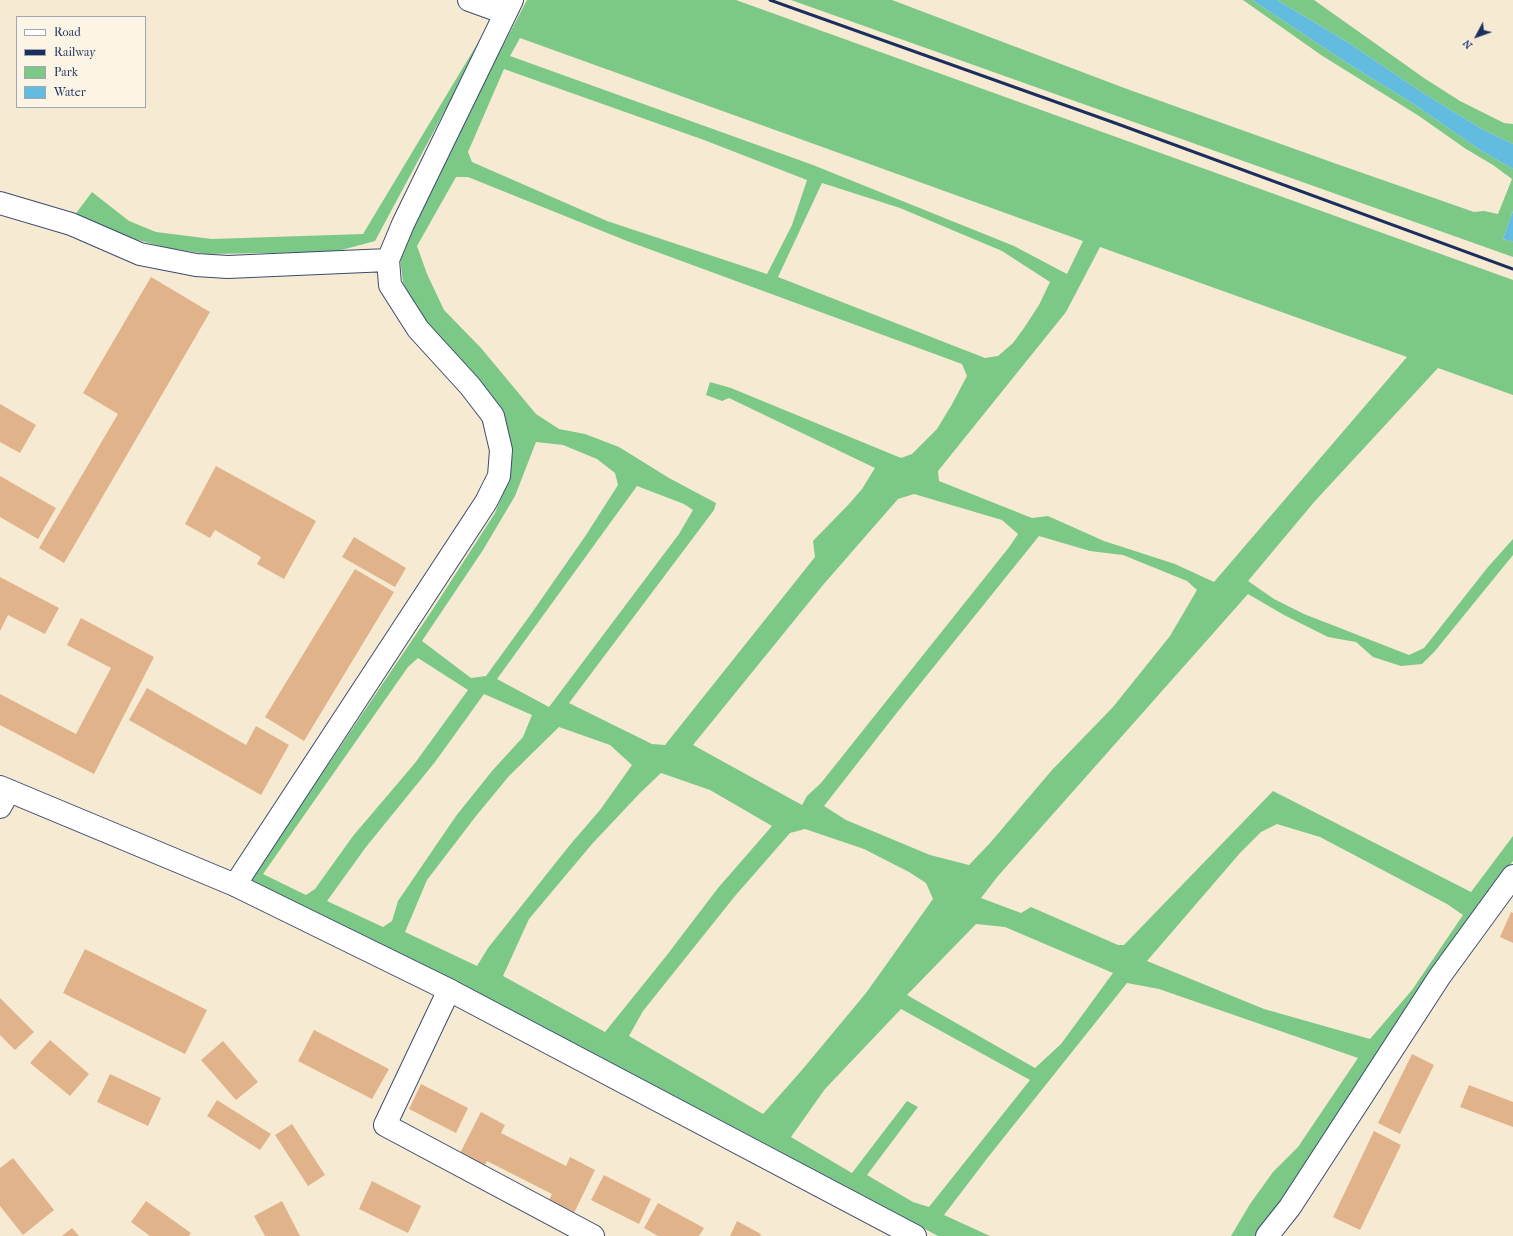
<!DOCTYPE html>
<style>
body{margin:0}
#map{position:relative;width:1513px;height:1236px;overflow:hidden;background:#f7ead3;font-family:"IM FELL French Canon",serif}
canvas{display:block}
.legend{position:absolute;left:16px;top:16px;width:130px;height:92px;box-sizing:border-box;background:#fcf5e5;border:1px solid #a2a6af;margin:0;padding:5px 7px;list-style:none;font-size:12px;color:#1b2f5e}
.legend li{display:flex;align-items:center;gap:8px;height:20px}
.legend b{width:20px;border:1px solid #a2a6af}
.north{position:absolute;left:1457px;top:16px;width:40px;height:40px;-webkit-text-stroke:3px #fcf5e5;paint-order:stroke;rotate:229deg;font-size:11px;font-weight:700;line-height:16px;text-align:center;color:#1b2f5e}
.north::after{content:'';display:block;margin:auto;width:14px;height:18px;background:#1b2f5e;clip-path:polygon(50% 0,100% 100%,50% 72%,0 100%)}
</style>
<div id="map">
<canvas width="1513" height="1236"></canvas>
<ul class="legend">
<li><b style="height:5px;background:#fff"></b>Road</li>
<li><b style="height:5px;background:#1b2f5e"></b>Railway</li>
<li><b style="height:11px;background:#7cc887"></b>Park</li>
<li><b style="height:11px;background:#61bcdf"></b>Water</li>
</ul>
<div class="north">N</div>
</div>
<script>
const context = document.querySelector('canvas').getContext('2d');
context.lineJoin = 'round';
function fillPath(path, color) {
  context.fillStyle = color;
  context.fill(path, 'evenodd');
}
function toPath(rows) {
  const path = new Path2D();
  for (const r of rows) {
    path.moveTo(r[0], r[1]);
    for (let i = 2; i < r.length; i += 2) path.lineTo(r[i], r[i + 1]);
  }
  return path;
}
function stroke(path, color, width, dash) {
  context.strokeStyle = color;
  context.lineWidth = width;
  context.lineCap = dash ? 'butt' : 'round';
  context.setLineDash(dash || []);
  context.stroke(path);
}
const green = toPath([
 [527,0,736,0,1513,280,1513,395,1438,368,1315,501,1248,581,1274,599,1304,614,1409,655,1424,648,1488,567,1513,539,1513,555,1435,651,1422,664,1401,666,1373,657,1356,642,1328,637,1284,615,1248,594,998,876,981,898,1021,913,1031,907,1118,945,1124,945,1273,791,1471,892,1513,836,1513,861,1432,972,1282,1204,1255,1236,1231,1236,1250,1204,1273,1172,1298,1147,1358,1058,1159,989,1127,983,989,1156,944,1215,990,1236,938,1236,760,1141,419,963,249,882,431,612,495,513,507,483,513,451,507,430,421,319,403,283,400,257,405,232],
 [520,38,1083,241,1067,274,1014,246,813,165,510,56],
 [504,69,704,140,807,180,792,225,767,274,607,221,472,162,468,152],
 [456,177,468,177,627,241,962,364,967,376,951,406,937,429,912,454,901,458,731,388,710,382,706,395,722,401,729,398,875,468,862,489,849,504,813,541,815,557,665,745,652,744,569,703,714,510,716,503,669,478,619,447,585,434,559,429,536,414,481,348,444,310,427,274,417,246],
 [822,183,900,208,1002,251,1050,282,1039,305,1024,328,1013,343,998,356,985,358,778,277],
 [1100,247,1407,357,1214,582,1175,564,1104,541,1048,516,1032,518,939,481,938,471,1066,312],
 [536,442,563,445,597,459,615,473,618,485,586,535,531,614,486,676,471,678,422,641,483,550,515,496],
 [637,486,684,504,693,510,679,534,549,707,497,679],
 [914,494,1002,520,1018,534,1010,546,821,783,807,796,802,805,693,745,823,585,898,499],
 [1039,536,1090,551,1123,555,1187,581,1197,590,1170,636,1113,707,1052,770,990,843,969,865,930,855,846,820,824,806,899,710],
 [418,658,468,690,415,763,353,836,315,889,306,895,263,874,408,667],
 [484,694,532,715,523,737,492,771,456,816,398,901,392,921,383,927,327,901,366,847,435,762],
 [559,727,610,745,632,765,600,810,569,846,488,948,477,966,405,932,427,880,476,816,509,776],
 [661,773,710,790,772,826,718,888,667,955,605,1032,503,976,529,919,592,844,640,793],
 [1277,824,1320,837,1447,904,1463,915,1412,990,1370,1039,1264,1009,1147,961,1240,853,1261,832],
 [805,829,864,849,909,872,926,883,933,899,866,993,802,1070,763,1114,629,1036,643,1011,735,896,790,833],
 [976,924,1005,927,1113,973,1061,1044,1035,1068,907,995],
 [901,1009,1030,1080,929,1207,913,1202,867,1175,918,1107,907,1101,852,1173,791,1137,825,1089],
 [791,0,892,0,1127,89,1334,163,1474,212,1484,211,1498,214,1512,179,1493,165,1466,149,1419,116,1321,55,1243,0,1252,0,1347,63,1412,103,1480,150,1513,169,1513,211,1503,239,1513,242,1513,257],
 [1277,0,1314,0,1424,78,1460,101,1504,123,1513,124,1513,144,1482,129,1423,93,1349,43],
 [488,26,486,34,375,241,334,252,207,254,168,248,138,240,74,216,92,192,129,221,156,232,212,239,363,234]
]);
const water = toPath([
 [1252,0,1277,0,1349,43,1423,93,1482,129,1513,144,1513,169,1480,150,1412,103,1347,63],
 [1513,211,1513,242,1503,239]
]);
const building = toPath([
 [151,277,210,312,64,563,39,548,118,414,83,393],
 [0,404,36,425,20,453,0,442],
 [216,466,316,521,284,579,257,564,261,557,215,530,210,538,185,524],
 [0,476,56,508,38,539,0,517],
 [354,537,406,568,395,587,342,557],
 [355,569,394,592,304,741,265,717],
 [0,577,59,608,45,634,8,615,0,631],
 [81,618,154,657,94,774,0,725,0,694,76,734,111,668,67,645],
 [147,688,246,745,256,726,289,745,261,795,129,720],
 [1511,912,1513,913,1513,943,1500,937],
 [85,949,207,1010,185,1054,63,993],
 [0,998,34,1032,15,1050,0,1035],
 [314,1030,389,1069,372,1099,298,1061],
 [50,1040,89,1074,70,1096,30,1063],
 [223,1041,258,1082,236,1100,201,1060],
 [1412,1054,1434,1065,1400,1134,1378,1123],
 [110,1074,161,1098,148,1126,97,1102],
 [421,1084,468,1108,456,1133,409,1109],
 [1469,1085,1513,1102,1513,1127,1460,1107],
 [217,1100,271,1134,260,1150,207,1116],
 [481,1112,505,1125,501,1133,566,1166,570,1157,595,1170,573,1215,548,1202,552,1194,487,1161,483,1169,458,1157],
 [292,1124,325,1175,308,1186,275,1135],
 [1374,1131,1401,1145,1360,1230,1333,1217],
 [13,1158,54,1210,23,1235,0,1206,0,1168],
 [604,1175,651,1199,639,1224,591,1200],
 [372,1181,421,1206,408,1233,359,1209],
 [146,1201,191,1233,189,1236,150,1236,131,1222],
 [282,1201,300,1236,265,1236,254,1216],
 [658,1203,704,1228,699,1236,658,1236,644,1228],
 [737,1221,761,1234,760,1236,730,1236],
 [72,1228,79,1236,62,1236]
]);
const street = toPath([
 [469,0,505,13],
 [0,203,71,224,140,254,196,265,228,267,388,260],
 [0,807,9,791],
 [235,885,486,502,499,476,501,450,493,416,470,386,418,329,390,285,388,260,403,224,512,0],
 [449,990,385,1125,593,1236],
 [1267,1236,1290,1207,1440,976,1513,876]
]);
const secondary = toPath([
 [0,787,235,885,449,990,915,1236]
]);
const rail = toPath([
 [770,0,1115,123,1513,269]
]);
fillPath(green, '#7cc887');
fillPath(water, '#61bcdf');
fillPath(building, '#e1b38a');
stroke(street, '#3c4b70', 24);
stroke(secondary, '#3c4b70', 24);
stroke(street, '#fff', 22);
stroke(secondary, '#fff', 22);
stroke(rail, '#1b2f5e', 3);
</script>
